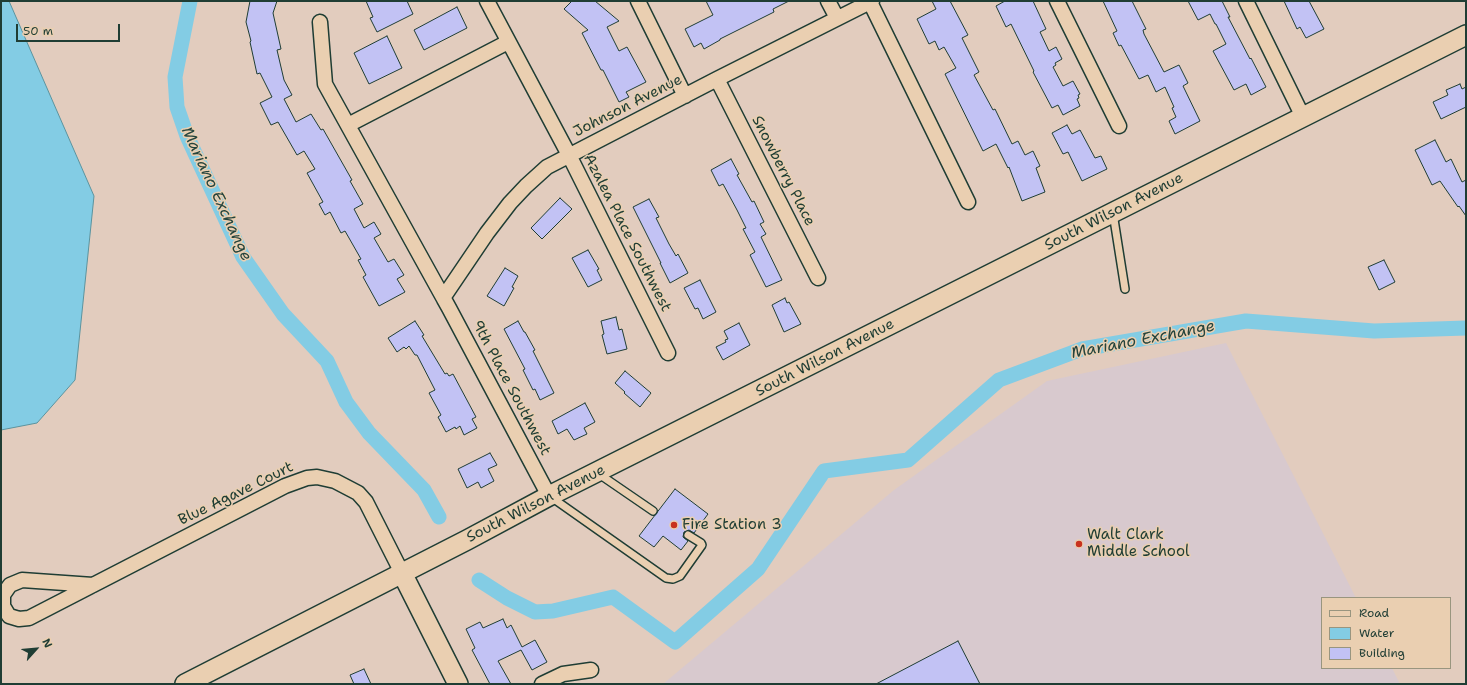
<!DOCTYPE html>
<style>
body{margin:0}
#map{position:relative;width:1467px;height:685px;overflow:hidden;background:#e2ccbe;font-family:"Shantell Sans",sans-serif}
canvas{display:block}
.frame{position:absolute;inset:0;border:2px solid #1f3d34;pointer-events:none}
.legend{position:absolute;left:1321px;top:597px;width:130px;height:72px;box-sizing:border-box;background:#eacfb1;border:1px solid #99957f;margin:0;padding:5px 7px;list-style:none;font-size:12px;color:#1f3d34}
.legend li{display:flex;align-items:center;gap:8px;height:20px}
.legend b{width:20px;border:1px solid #99957f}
.north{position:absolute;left:16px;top:629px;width:40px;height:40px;-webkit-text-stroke:3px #eacfb1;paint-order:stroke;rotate:63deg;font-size:11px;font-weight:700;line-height:16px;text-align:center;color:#1f3d34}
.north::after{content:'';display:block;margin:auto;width:14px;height:18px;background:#1f3d34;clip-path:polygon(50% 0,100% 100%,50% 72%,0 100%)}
.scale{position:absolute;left:16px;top:24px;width:104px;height:18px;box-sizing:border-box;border:2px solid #1f3d34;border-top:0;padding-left:5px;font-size:12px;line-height:14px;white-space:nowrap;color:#1f3d34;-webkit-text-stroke:3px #eacfb1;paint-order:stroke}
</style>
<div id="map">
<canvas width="1467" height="685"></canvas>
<div class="frame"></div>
<ul class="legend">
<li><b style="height:5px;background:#eacfb1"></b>Road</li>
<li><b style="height:11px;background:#83cce4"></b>Water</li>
<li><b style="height:11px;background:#c2c2f4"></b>Building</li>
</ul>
<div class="north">N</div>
<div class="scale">50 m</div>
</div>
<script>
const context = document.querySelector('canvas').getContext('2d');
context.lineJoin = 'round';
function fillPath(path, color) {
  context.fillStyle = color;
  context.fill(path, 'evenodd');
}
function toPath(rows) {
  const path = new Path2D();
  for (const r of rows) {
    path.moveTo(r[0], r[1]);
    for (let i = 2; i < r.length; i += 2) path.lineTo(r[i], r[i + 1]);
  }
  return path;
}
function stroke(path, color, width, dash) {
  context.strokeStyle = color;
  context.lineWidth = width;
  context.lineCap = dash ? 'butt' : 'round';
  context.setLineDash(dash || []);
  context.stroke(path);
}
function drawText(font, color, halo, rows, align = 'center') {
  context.font = font + ' "Shantell Sans",sans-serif';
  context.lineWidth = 3;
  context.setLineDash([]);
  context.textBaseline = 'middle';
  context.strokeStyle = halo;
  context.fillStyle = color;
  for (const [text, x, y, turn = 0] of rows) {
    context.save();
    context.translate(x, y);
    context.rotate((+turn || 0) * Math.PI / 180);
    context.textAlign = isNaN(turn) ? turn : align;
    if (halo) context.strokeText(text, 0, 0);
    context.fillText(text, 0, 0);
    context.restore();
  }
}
const built = toPath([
 [1226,343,1356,598,1322,598,1322,668,1392,668,1400,684,663,684,894,490,1047,381]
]);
const water = toPath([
 [1,1,9,1,94,196,75,380,37,423,1,430,1,1]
]);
const canal = toPath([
 [190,1,175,77,177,107,187,136,243,257,283,314,327,361,346,402,369,433,424,490,439,517],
 [479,580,507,598,535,612,553,611,613,597,675,642,758,569,824,471,908,460,999,380,1082,349,1246,321,1374,331,1466,328]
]);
const building = toPath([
 [250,1,277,1,273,13,281,49,277,50,284,80,292,95,284,99,296,122,311,114,321,130,323,129,352,180,350,181,363,204,354,209,364,228,374,222,381,234,374,238,388,262,394,259,404,275,397,279,405,292,379,306,363,277,366,275,358,260,361,259,345,231,341,233,330,212,325,215,319,204,323,202,307,173,315,169,304,151,297,155,278,122,271,125,260,103,272,97,260,73,257,74,250,42,251,41,246,22,250,1],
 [366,1,407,1,413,14,377,32,370,18,373,17,366,1],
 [572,1,595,1,619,21,607,27,619,51,627,47,646,82,626,92,629,97,619,102,603,70,601,70,582,33,588,30,564,9,572,1],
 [706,1,789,1,773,9,774,12,720,39,720,40,704,49,701,43,694,47,685,29,713,15,706,1],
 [932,1,950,1,968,35,962,38,979,72,974,75,993,110,995,109,1012,144,1018,141,1025,155,1033,151,1040,166,1036,168,1045,192,1022,201,1009,167,1008,168,996,144,983,151,945,74,956,68,944,47,939,50,935,41,929,44,917,19,936,9,932,1],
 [1005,1,1033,1,1046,29,1040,32,1049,51,1056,47,1062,59,1055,63,1056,65,1053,67,1063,86,1073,81,1080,94,1078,95,1079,98,1077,99,1080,106,1063,115,1058,105,1052,108,1033,72,1034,71,1011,24,1006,27,996,6,1005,1],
 [1103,1,1132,1,1146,29,1143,30,1144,34,1164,72,1179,65,1188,83,1183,86,1200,121,1175,134,1169,121,1176,117,1172,108,1174,107,1165,87,1156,92,1148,75,1139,79,1121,45,1119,46,1113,33,1117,31,1103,1],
 [1188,1,1222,1,1230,17,1228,17,1250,59,1251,58,1266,87,1251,95,1246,84,1234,90,1213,51,1226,44,1216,24,1215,24,1210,14,1198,20,1188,1],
 [1284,1,1309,1,1324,29,1306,38,1300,27,1297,29,1284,1],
 [457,7,467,28,424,50,414,30,457,7],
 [387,36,402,68,369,84,354,53,387,36],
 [1460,84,1462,89,1466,87,1466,107,1441,119,1433,102,1448,95,1446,90,1460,84],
 [1067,125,1072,134,1080,130,1095,158,1101,156,1107,169,1082,181,1068,152,1063,154,1052,133,1067,125],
 [1435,140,1446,162,1451,159,1462,182,1466,180,1466,216,1459,206,1458,207,1440,181,1432,185,1415,150,1435,140],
 [731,159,739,174,737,175,752,202,754,201,764,222,760,224,766,234,761,237,782,280,766,287,750,255,755,252,743,229,746,228,737,210,723,184,719,186,711,170,731,159],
 [560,198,572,209,542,239,531,228,560,198],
 [649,199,659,217,656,218,669,244,676,256,678,254,688,273,670,283,660,263,661,263,633,207,649,199],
 [588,250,599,269,597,270,602,280,588,287,572,258,588,250],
 [1384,260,1395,282,1379,290,1368,267,1384,260],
 [505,268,518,276,512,287,514,288,504,306,487,296,505,268],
 [700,280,716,312,703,319,698,308,695,309,684,288,700,280],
 [785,298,787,303,789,302,801,324,784,332,772,305,785,298],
 [616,317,619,330,622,329,627,349,607,354,602,335,604,334,601,321,616,317],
 [415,321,424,335,422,336,445,374,447,373,449,376,453,374,476,417,472,419,477,428,464,435,460,426,456,429,455,427,446,432,438,417,441,415,429,393,435,390,417,355,415,355,409,346,406,349,404,347,397,352,388,338,415,321],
 [518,321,524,332,525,332,535,350,533,351,554,393,540,400,535,389,533,390,523,370,525,369,504,329,518,321],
 [739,323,750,345,723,360,716,347,726,342,725,340,728,339,724,331,739,323],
 [625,371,651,393,640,407,624,393,625,392,615,383,625,371],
 [585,403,595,422,584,428,587,434,574,440,567,429,558,434,552,421,585,403],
 [490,453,497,465,488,469,494,481,481,488,478,482,467,488,458,469,490,453],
 [675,489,708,514,694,533,689,530,684,532,683,537,688,541,681,550,663,536,654,547,639,536,675,489],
 [503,619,507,628,511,625,522,647,535,640,547,662,532,670,521,650,498,661,511,684,490,684,472,650,475,648,466,629,480,622,483,628,503,619],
 [958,641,980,684,876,684,958,641],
 [364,669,371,684,354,684,350,675,364,669]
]);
const lane = toPath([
 [1113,213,1125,289],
 [599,474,653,511],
 [551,497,666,578,673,579,680,576,702,545,701,543,688,535]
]);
const street = toPath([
 [487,1,569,155,668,353],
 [638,1,685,96],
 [828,1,837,18],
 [1057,1,1119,126],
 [1246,1,1303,117],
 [870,2,968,202],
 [320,22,325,84,444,299],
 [717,79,818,278],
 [348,125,508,42],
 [549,496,449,308,444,299,445,295,487,233,510,203,526,186,547,167,717,79,872,1],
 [93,585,22,580,10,585,3,595,3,606,9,616,19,619,29,618,285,486,307,478,317,477,335,481,358,493,366,502,402,573],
 [542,684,563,674,591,670]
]);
const secondary = toPath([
 [402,573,458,684],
 [185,684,467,540,549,496,1466,35]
]);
const markers = [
 [674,525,4,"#c8321e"],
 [1079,544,4,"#c8321e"]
];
const streetNames = [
 ["Johnson Avenue",628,106,-27],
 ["Snowberry Place",783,171,63],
 ["South Wilson Avenue",1114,212,-27],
 ["Azalea Place Southwest",627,233,63],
 ["South Wilson Avenue",825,358,-27],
 ["9th Place Southwest",511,388,62],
 ["Blue Agave Court",236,494,-26],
 ["South Wilson Avenue",536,504,-27]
];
const poiNames = [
 ["Fire Station 3",682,525],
 ["Walt Clark",1087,535],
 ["Middle School",1087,552]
];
const waterNames = [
 ["Mariano Exchange",216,194,65],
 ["Mariano Exchange",1143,340,-11]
];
fillPath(built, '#d8c9ce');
fillPath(water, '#83cce4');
stroke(water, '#5b939e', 1);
stroke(canal, '#83cce4', 15);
fillPath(building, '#c2c2f4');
stroke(building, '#1f3d34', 1);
stroke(lane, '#1f3d34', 10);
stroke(street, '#1f3d34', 17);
stroke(secondary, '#1f3d34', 22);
stroke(lane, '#eacfb1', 7);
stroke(street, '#eacfb1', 14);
stroke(secondary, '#eacfb1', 19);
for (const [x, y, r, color] of markers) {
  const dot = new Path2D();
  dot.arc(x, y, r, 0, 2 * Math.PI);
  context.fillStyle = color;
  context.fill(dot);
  stroke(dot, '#eacfb1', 1.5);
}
drawText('15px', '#1f3d34', '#eacfb1', streetNames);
drawText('15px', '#1f3d34', '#eacfb1', poiNames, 'left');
drawText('italic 16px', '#24443d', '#eacfb1', waterNames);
</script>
